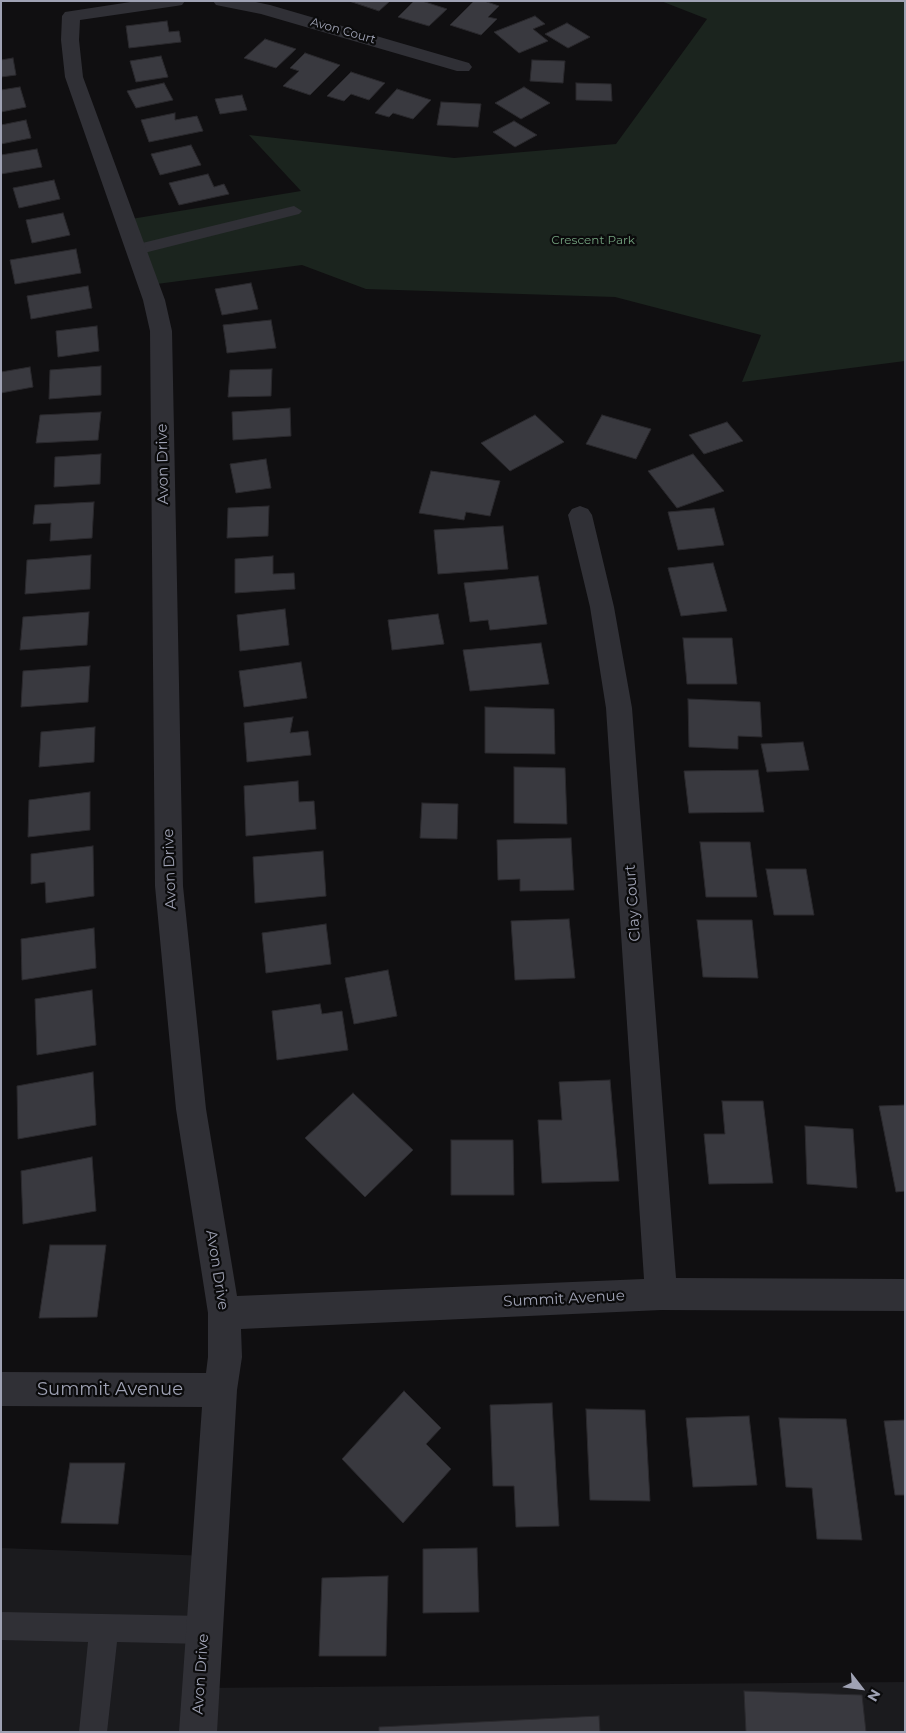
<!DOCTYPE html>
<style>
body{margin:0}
#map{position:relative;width:906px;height:1733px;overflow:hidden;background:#100f11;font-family:Montserrat,sans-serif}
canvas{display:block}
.frame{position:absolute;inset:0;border:2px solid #9fa2b4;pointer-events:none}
.north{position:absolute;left:836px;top:1663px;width:50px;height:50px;-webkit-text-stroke:4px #0b0b0c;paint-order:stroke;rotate:120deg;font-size:14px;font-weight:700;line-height:20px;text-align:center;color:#9fa2b4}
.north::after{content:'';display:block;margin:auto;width:18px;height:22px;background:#9fa2b4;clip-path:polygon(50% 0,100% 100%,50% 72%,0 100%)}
</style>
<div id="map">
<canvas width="906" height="1733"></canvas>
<div class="frame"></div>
<div class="north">N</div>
</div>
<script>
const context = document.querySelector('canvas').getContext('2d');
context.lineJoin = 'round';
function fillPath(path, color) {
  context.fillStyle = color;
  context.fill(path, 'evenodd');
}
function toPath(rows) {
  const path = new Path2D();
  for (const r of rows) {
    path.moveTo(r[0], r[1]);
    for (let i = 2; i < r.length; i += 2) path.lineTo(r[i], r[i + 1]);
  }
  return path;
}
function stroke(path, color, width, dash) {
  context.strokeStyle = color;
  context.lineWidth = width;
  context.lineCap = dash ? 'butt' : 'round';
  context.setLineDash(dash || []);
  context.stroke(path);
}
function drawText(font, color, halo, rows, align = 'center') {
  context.font = font + ' Montserrat,sans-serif';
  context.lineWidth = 4.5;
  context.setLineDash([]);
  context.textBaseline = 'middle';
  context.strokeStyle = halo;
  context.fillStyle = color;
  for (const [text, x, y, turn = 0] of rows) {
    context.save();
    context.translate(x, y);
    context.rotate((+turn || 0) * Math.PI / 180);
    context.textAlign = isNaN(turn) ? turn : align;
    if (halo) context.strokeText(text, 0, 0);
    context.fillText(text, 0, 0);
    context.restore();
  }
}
const built = toPath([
 [1,1548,209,1556,201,1688,905,1682,905,1732,1,1732]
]);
const green = toPath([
 [661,1,905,1,905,361,742,382,761,335,615,297,366,289,302,265,149,285,125,220,301,191,249,135,454,158,616,144,707,19]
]);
const building = toPath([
 [349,1,390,1,379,11,349,1],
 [414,1,422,1,447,9,429,26,398,17,414,1],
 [474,1,484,1,499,6,488,17,497,19,481,35,450,25,474,1],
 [535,16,545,24,533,29,548,41,519,53,494,32,535,16],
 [167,21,169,32,179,31,181,42,129,48,126,26,167,21],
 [567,23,590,37,568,48,545,34,567,23],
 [265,39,296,49,276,68,244,58,265,39],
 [305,53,340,65,310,95,283,86,299,71,290,68,305,53],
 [161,56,168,77,136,82,130,61,161,56],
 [13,58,16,75,1,77,1,60,13,58],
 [532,60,565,61,563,83,530,81,532,60],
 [351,72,385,83,369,100,351,94,344,101,327,96,351,72],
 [164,83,173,100,136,108,127,91,164,83],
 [576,83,611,84,612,101,576,100,576,83],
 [20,87,26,107,1,112,1,90,20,87],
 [524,87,550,103,521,119,495,103,524,87],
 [397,89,431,100,413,119,393,113,389,117,375,113,397,89],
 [242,95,247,110,220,114,215,99,242,95],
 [441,102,481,104,478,127,437,125,441,102],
 [175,113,175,120,197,116,203,131,149,142,141,120,175,113],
 [26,120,31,138,1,144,1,125,26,120],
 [514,121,537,135,515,147,493,132,514,121],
 [191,145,201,165,160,175,151,154,191,145],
 [37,149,42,167,1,174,1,155,37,149],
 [208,174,214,187,224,184,229,194,179,205,169,183,208,174],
 [54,180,60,199,19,208,13,188,54,180],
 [63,213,70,235,32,243,26,220,63,213],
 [76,249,81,273,15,284,10,260,76,249],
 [251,283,258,309,222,315,215,289,251,283],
 [88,286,92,308,31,319,27,296,88,286],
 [271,320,276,348,227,353,223,325,271,320],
 [97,326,99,351,58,357,56,331,97,326],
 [101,366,101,395,49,399,50,370,101,366],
 [30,367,33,387,1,393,1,372,30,367],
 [272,369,271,396,228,397,230,370,272,369],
 [290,408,291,436,233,440,232,412,290,408],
 [101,412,98,440,36,443,40,415,101,412],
 [535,415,564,442,510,471,481,443,535,415],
 [602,415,651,429,636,459,586,444,602,415],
 [727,422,743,441,704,454,689,435,727,422],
 [101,454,100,484,54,487,55,457,101,454],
 [693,454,724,491,677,508,648,471,693,454],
 [266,459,271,488,236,493,230,464,266,459],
 [431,471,500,481,490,516,466,512,464,520,419,513,431,471],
 [94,502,92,538,50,541,51,523,33,524,35,505,94,502],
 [269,506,268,536,227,538,228,508,269,506],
 [714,508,724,545,678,550,668,512,714,508],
 [503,526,508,569,438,574,434,530,503,526],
 [91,555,90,589,25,594,27,560,91,555],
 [273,556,273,574,294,573,295,589,235,593,235,559,273,556],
 [713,563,727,611,681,616,668,568,713,563],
 [538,576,547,624,490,630,488,620,470,622,464,583,538,576],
 [285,609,289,645,240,651,237,615,285,609],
 [89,612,87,645,20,650,23,617,89,612],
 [438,614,444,644,392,650,388,620,438,614],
 [683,638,732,638,737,684,687,684,683,638],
 [541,643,549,684,470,691,463,650,541,643],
 [301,662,307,698,244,707,239,671,301,662],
 [90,666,88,702,21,707,23,671,90,666],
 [688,699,760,702,762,737,738,736,738,749,689,747,688,699],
 [485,707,554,709,555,754,485,753,485,707],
 [293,717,290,733,308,731,311,755,247,762,244,723,293,717],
 [95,727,94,762,39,767,41,732,95,727],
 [803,742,809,770,767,772,761,744,803,742],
 [514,767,565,768,567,824,514,823,514,767],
 [758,770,764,812,689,813,684,771,758,770],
 [298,781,299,802,314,801,316,829,246,836,244,786,298,781],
 [90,792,90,830,28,837,29,800,90,792],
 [422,803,458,804,457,839,420,838,422,803],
 [571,838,574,890,520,891,520,879,498,880,497,840,571,838],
 [700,842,750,842,757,897,706,897,700,842],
 [93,846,94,896,46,903,45,882,31,884,31,854,93,846],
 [323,851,326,896,255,903,253,857,323,851],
 [766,869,806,869,814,915,774,915,766,869],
 [569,919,575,978,515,980,511,921,569,919],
 [697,920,752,920,758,978,703,977,697,920],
 [326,924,331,964,266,973,262,933,326,924],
 [94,928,96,968,22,980,21,939,94,928],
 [388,970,397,1016,354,1024,345,978,388,970],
 [92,990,96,1045,37,1055,35,999,92,990],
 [320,1004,322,1014,342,1011,348,1050,277,1060,272,1011,320,1004],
 [93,1072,96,1125,18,1139,17,1086,93,1072],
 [610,1080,619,1181,542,1183,538,1120,562,1120,559,1082,610,1080],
 [353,1093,413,1150,365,1197,305,1138,353,1093],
 [722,1101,763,1101,773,1183,709,1184,704,1134,725,1134,722,1101],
 [905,1105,905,1191,896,1192,879,1106,905,1105],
 [805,1126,853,1129,857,1188,807,1184,805,1126],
 [451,1140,513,1140,514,1195,451,1195,451,1140],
 [92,1157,96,1211,23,1224,21,1171,92,1157],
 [50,1245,106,1245,97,1317,39,1318,50,1245],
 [404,1391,441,1428,426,1444,451,1469,403,1523,342,1459,404,1391],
 [552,1403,559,1526,516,1527,514,1486,493,1486,490,1405,552,1403],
 [586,1409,645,1410,650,1501,590,1500,586,1409],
 [749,1416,757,1485,693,1487,686,1418,749,1416],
 [779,1418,846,1419,862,1540,817,1539,812,1488,786,1487,779,1418],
 [905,1420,905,1495,895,1495,884,1421,905,1420],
 [70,1463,125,1463,118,1524,61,1523,70,1463],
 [477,1548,479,1612,423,1613,423,1549,477,1548],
 [388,1576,386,1656,319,1656,322,1578,388,1576],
 [744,1691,862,1695,866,1732,746,1732,744,1691],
 [599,1716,600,1732,379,1732,379,1727,599,1716]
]);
const service = toPath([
 [294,206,302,211,299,214,136,255,130,254,128,250,130,246,294,206],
 [1,1612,204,1616,214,1620,218,1630,214,1640,204,1644,117,1642,107,1732,79,1732,88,1642,1,1640,1,1612]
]);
const minor = toPath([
 [137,1,185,1,182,5,176,6,80,20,79,40,83,77,165,300,172,331,183,886,206,1109,237,1296,644,1279,606,708,590,607,568,515,572,509,580,506,588,509,592,515,614,607,632,708,676,1278,905,1279,905,1311,661,1310,241,1329,242,1357,237,1390,217,1732,179,1732,202,1407,1,1406,1,1372,206,1373,208,1357,208,1313,176,1109,155,886,150,331,143,300,65,77,61,40,62,16,65,12,137,1],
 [213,1,251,1,270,5,469,63,472,67,469,71,457,71,261,14,216,5,213,1]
]);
const farStreetnames = [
 ["Avon Court",343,31,16]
];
const farParknames = [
 ["Crescent Park",593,240]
];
const streetNames = [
 ["Avon Drive",163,464,-91],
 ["Avon Drive",170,869,-92],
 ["Clay Court",633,903,-94],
 ["Avon Drive",217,1270,81],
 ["Summit Avenue",564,1299,-3],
 ["Avon Drive",201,1674,-86]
];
const nearStreetnames = [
 ["Summit Avenue",110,1390]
];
fillPath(built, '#1b1b1e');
fillPath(green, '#1b241e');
fillPath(building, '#39393f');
stroke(building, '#2a292d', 1);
fillPath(service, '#303036');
fillPath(minor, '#303036');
drawText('12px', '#9fa2b4', '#0b0b0c', farStreetnames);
drawText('12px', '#73a17e', '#0b0b0c', farParknames);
drawText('15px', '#9fa2b4', '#0b0b0c', streetNames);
drawText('18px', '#9fa2b4', '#0b0b0c', nearStreetnames);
</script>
